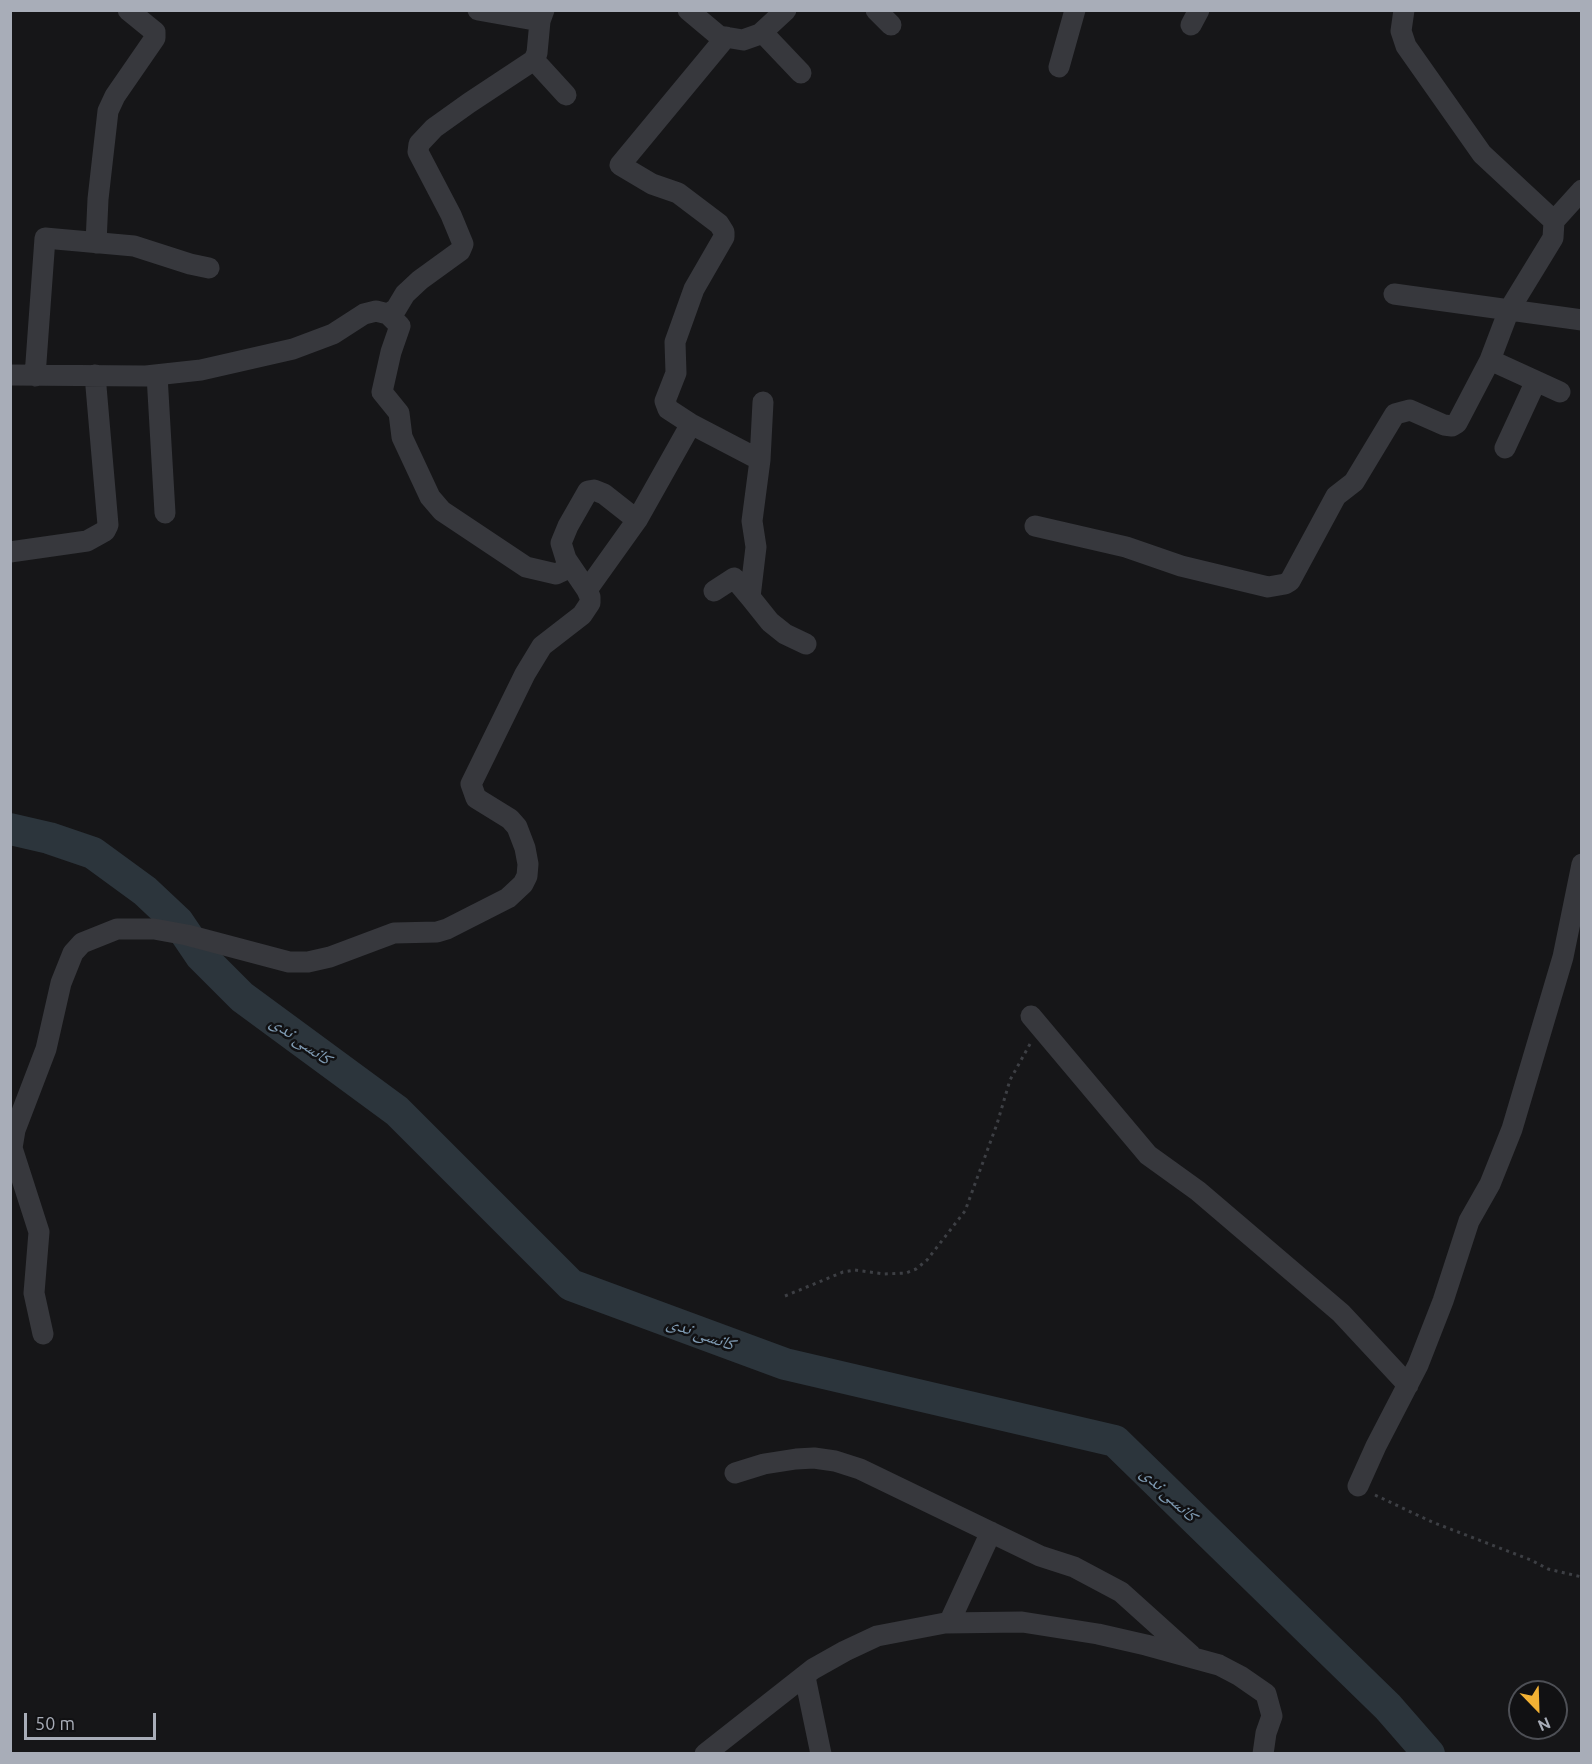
<!DOCTYPE html>
<meta charset="utf-8">
<style>
body{margin:0}
#map{position:relative;width:1592px;height:1764px;overflow:hidden;background:#161618;font-family:Ubuntu,sans-serif}
canvas{display:block}
.frame{position:absolute;inset:0;border:12px solid #a8adb8;pointer-events:none}
.north{position:absolute;left:1508px;top:1680px;width:60px;height:60px;box-sizing:border-box;background:#111113;border:2px solid #4d4f55;border-radius:50%;rotate:157deg;font-size:16px;font-weight:700;line-height:24px;text-align:center;color:#a8adb8}
.north::after{content:'';display:block;margin:auto;width:21px;height:27px;background:#f2b134;clip-path:polygon(50% 0,100% 100%,50% 72%,0 100%)}
.scale{position:absolute;left:24px;top:1713px;width:132px;height:27px;box-sizing:border-box;border:3px solid #a8adb8;border-top:0;padding-left:8px;font-size:18px;line-height:21px;white-space:nowrap;color:#a8adb8;-webkit-text-stroke:4px #111113;paint-order:stroke}
</style>
<div id="map">
<canvas width="1592" height="1764"></canvas>
<div class="frame"></div>
<div class="north">N</div>
<div class="scale">50 m</div>
</div>
<script>
const context = document.querySelector('canvas').getContext('2d');
context.lineJoin = 'round';
function toPath(rows) {
  const path = new Path2D();
  for (const r of rows) {
    path.moveTo(r[0], r[1]);
    for (let i = 2; i < r.length; i += 2) path.lineTo(r[i], r[i + 1]);
  }
  return path;
}
function stroke(path, color, width, dash) {
  context.strokeStyle = color;
  context.lineWidth = width;
  context.lineCap = dash ? 'butt' : 'round';
  context.setLineDash(dash || []);
  context.stroke(path);
}
function drawText(font, color, halo, rows, align = 'center') {
  context.font = font + ' Ubuntu,"Noto Naskh Arabic",sans-serif';
  context.lineWidth = 5;
  context.setLineDash([]);
  context.textBaseline = 'middle';
  context.strokeStyle = halo;
  context.fillStyle = color;
  for (const [text, x, y, turn = 0] of rows) {
    context.save();
    context.translate(x, y);
    context.rotate((+turn || 0) * Math.PI / 180);
    context.textAlign = isNaN(turn) ? turn : align;
    if (halo) context.strokeText(text, 0, 0);
    context.fillText(text, 0, 0);
    context.restore();
  }
}
const river = toPath([
 [10,829,49,838,93,853,145,891,178,922,201,956,242,997,397,1111,571,1285,785,1364,1115,1441,1388,1707,1429,1754]
]);
const path = toPath([
 [785,1296,843,1272,855,1270,884,1274,906,1273,916,1269,927,1260,965,1211,997,1124,1010,1080,1030,1044],
 [1375,1495,1432,1522,1531,1560,1548,1569,1582,1577]
]);
const minor = toPath([
 [478,10,540,21],
 [688,10,719,36,743,40,760,34,786,10],
 [876,10,891,25],
 [1404,10,1401,31,1406,46,1482,154,1554,221],
 [1191,25,1199,10],
 [762,32,801,73],
 [534,60,566,95],
 [1059,67,1075,10],
 [96,243,98,199,108,111,115,96,155,38,155,32,128,10],
 [1394,294,1582,320],
 [388,314,400,326,391,352,382,392,399,413,402,437,430,497,442,511,526,567,556,574,571,567],
 [1490,360,1560,392],
 [10,375,146,376,201,370,293,349,333,334,364,314,376,311,388,314,396,309,405,294,420,280,460,251,463,244,451,215,418,152,419,144,434,128,469,103,534,60,537,53,540,21,544,10],
 [157,375,165,513],
 [35,376,45,238,134,246,190,264,209,268],
 [763,402,760,460,752,521,756,547,750,597,770,622,785,634,806,644],
 [691,424,760,460],
 [1505,448,1536,381],
 [1035,526,1126,547,1181,566,1268,587,1285,584,1290,581,1336,496,1354,482,1395,414,1410,410,1444,425,1452,426,1457,423,1490,360,1509,310,1553,238,1554,221,1582,190],
 [10,552,87,541,105,531,108,525,95,375],
 [587,590,637,520,691,424,668,409,665,401,676,373,675,342,694,289,724,237,724,232,719,224,678,193,652,184,620,165,726,37],
 [714,591,734,578,750,597],
 [1031,1016,1148,1155,1198,1191,1341,1313,1408,1385],
 [43,1334,34,1293,39,1232,12,1148,15,1130,46,1049,61,983,73,953,82,943,117,929,154,929,187,935,289,962,308,962,330,957,394,933,437,932,447,929,508,898,523,884,527,876,528,864,525,848,517,827,510,819,476,798,471,784,525,674,542,646,582,615,590,603,590,597,587,590,566,559,561,543,568,526,588,491,594,490,604,494,637,520],
 [735,1473,764,1464,796,1459,814,1458,835,1461,860,1469,1040,1556,1074,1567,1121,1592,1191,1655],
 [1358,1486,1376,1446,1418,1365,1443,1301,1469,1221,1490,1184,1512,1129,1563,957,1582,864],
 [949,1623,991,1532],
 [805,1677,821,1754],
 [705,1754,813,1669,845,1651,877,1636,945,1623,1022,1622,1098,1634,1146,1645,1219,1665,1240,1676,1266,1694,1272,1716,1266,1733,1263,1754]
]);
const waterNames = [
 ["کانسی ندی",301,1040,36],
 ["کانسی ندی",701,1333,20],
 ["کانسی ندی",1169,1494,44]
];
stroke(river, '#2c353c', 32);
stroke(path, '#3d3f44', 3, [3, 4.5]);
stroke(minor, '#37383d', 21);
drawText('italic 18px', '#7f9bb3', '#111113', waterNames);
</script>
